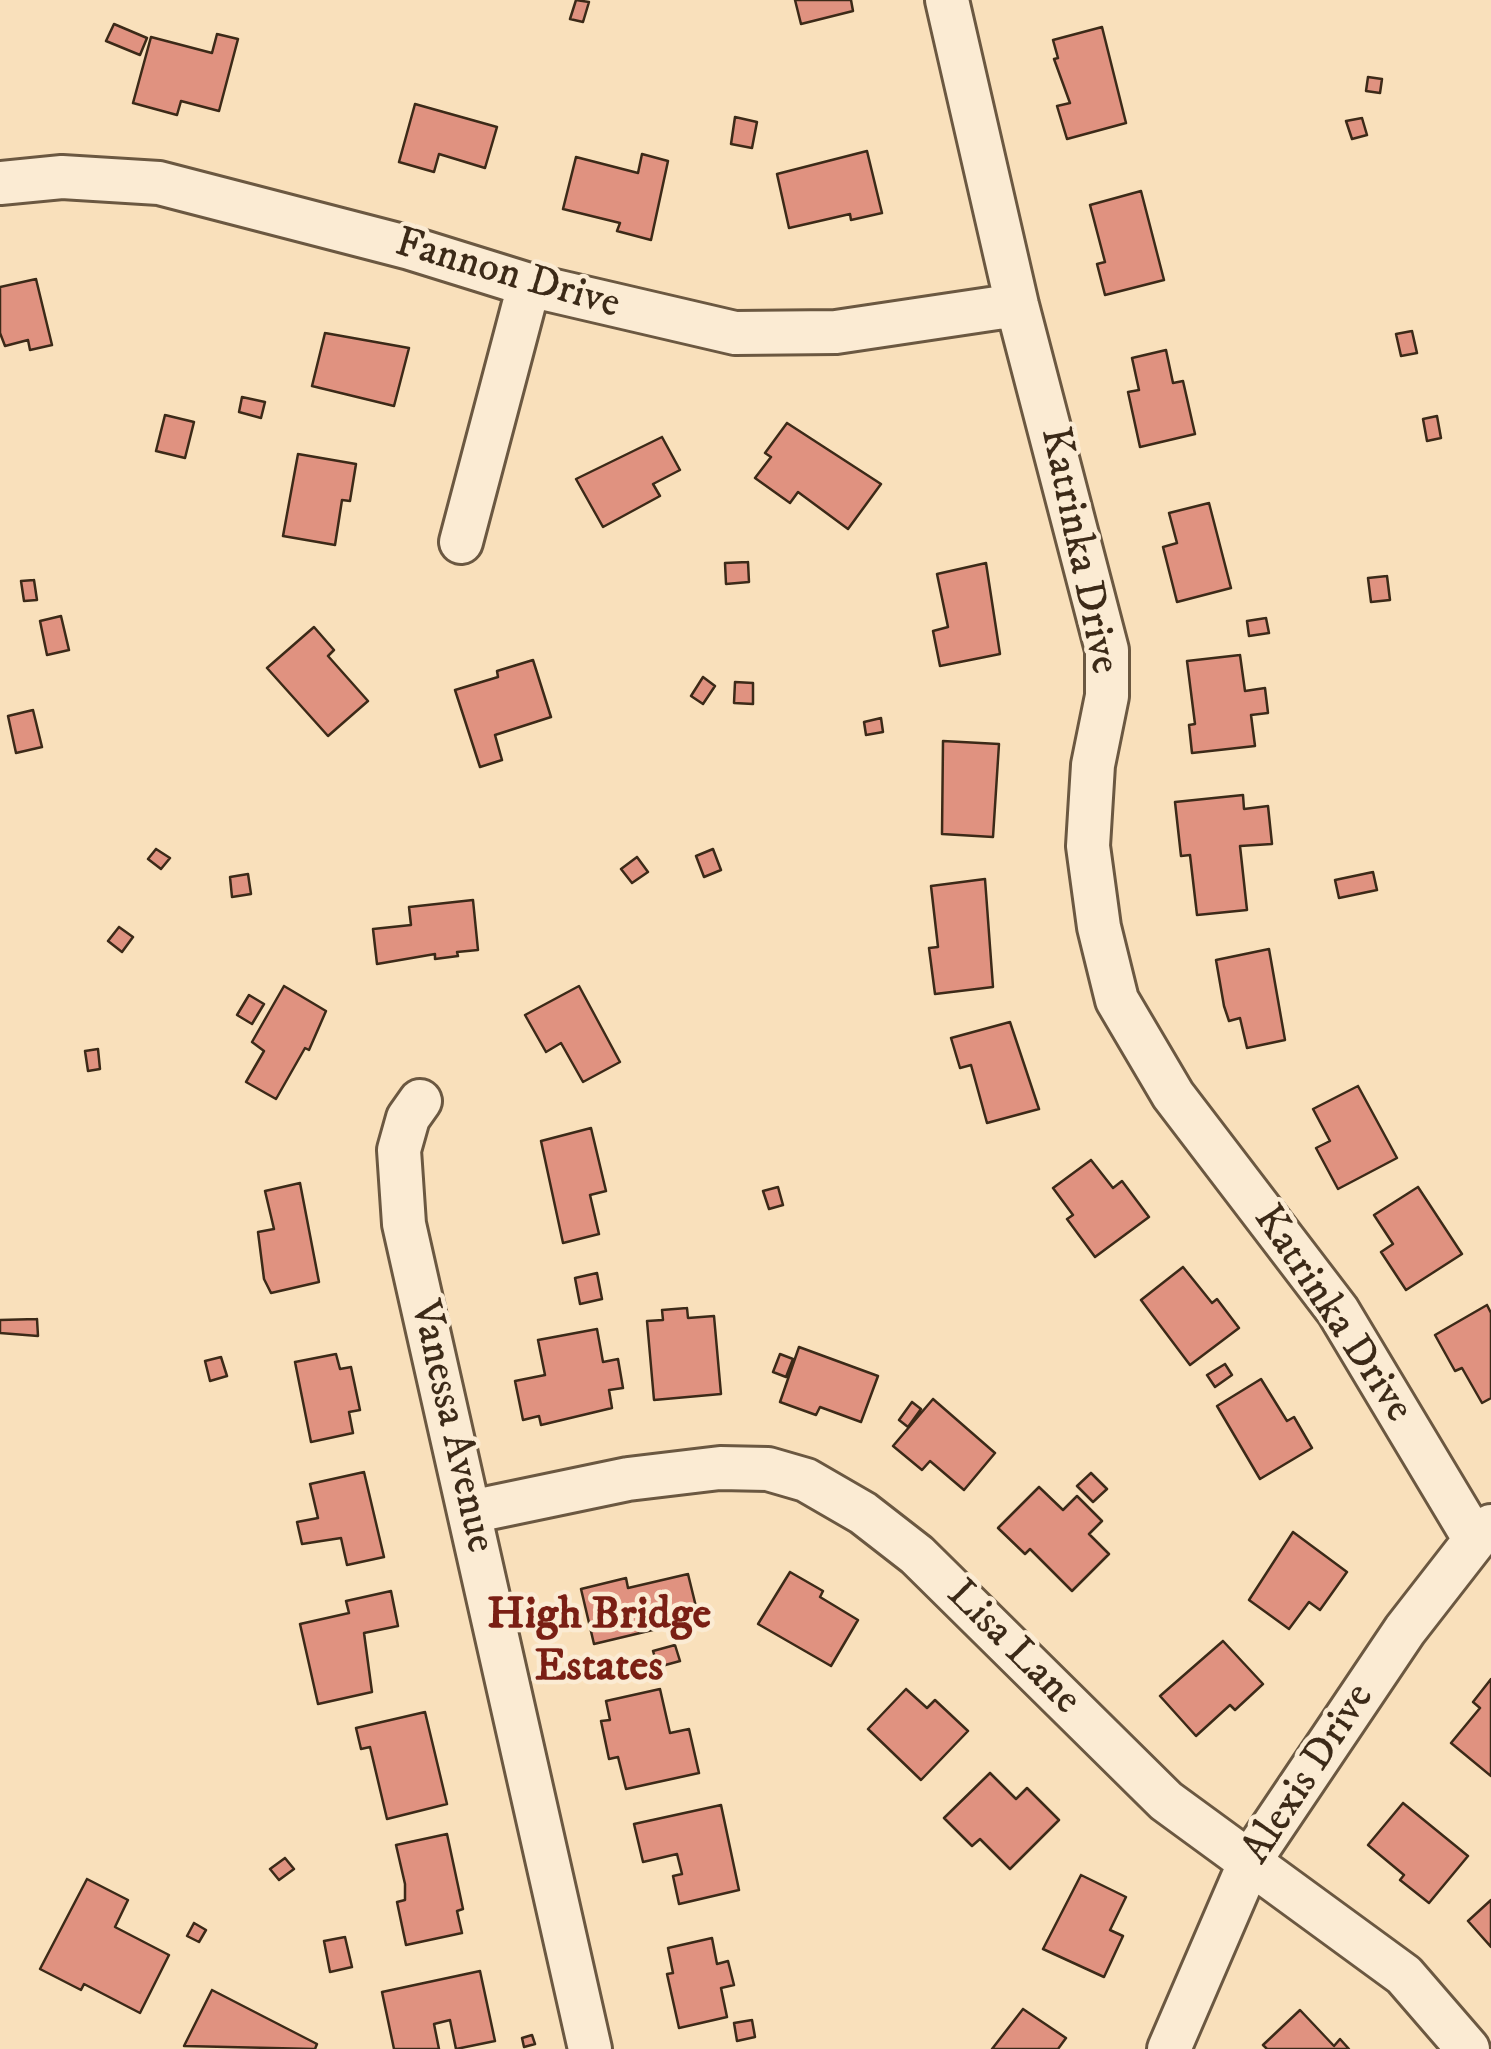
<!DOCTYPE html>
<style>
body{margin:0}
canvas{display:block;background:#f9e0bb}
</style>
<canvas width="1491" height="2049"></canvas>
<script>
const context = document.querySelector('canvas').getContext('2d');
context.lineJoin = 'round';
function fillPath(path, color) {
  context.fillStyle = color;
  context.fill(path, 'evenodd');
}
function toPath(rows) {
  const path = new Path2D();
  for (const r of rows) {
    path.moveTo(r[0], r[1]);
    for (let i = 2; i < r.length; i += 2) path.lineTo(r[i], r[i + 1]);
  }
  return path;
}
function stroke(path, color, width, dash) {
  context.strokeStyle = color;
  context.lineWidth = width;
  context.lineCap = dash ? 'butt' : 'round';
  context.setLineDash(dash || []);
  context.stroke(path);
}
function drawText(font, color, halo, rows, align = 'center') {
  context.font = font + ' "IM FELL DW Pica",serif';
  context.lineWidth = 9;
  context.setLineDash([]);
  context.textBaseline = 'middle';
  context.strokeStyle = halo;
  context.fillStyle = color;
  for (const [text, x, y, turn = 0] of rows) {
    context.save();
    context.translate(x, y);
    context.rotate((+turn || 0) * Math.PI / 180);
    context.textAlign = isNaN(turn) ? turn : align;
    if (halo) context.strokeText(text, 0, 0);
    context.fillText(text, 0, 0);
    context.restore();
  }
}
const building = toPath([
 [576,0,589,2,583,22,570,19,576,0],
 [795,0,851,0,853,11,801,24,795,0],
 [114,24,147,38,140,55,106,41,114,24],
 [1102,27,1126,123,1067,139,1057,106,1070,103,1054,59,1058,58,1053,40,1102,27],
 [217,34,238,39,219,111,181,101,177,115,133,103,151,37,212,53,217,34],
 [1368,77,1382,79,1380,93,1366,91,1368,77],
 [415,104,497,127,485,168,439,154,434,172,399,162,415,104],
 [735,117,757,122,752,148,731,144,735,117],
 [1362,118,1367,135,1352,139,1346,121,1362,118],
 [867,151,882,213,851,220,850,214,789,228,777,174,867,151],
 [642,154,668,161,651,240,617,231,620,223,563,209,576,157,638,173,642,154],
 [1141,191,1164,280,1105,295,1097,264,1105,262,1090,205,1141,191],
 [36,279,52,345,30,350,28,340,5,346,0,333,0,287,36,279],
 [1412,331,1417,353,1401,356,1396,334,1412,331],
 [325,333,409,348,394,406,312,386,325,333],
 [1166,350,1173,383,1183,381,1195,434,1140,447,1128,392,1139,390,1132,358,1166,350],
 [242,397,265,402,261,418,239,412,242,397],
 [165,415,194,422,185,458,156,451,165,415],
 [1437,416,1441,438,1427,441,1423,419,1437,416],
 [787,423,881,484,848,529,798,492,790,503,755,478,771,457,765,453,787,423],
 [662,437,680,470,653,484,660,496,603,527,576,479,662,437],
 [298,454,356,464,350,501,342,500,335,545,283,536,298,454],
 [1209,503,1231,588,1177,602,1163,547,1177,543,1169,513,1209,503],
 [748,562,749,582,726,584,725,563,748,562],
 [986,563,1000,654,940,666,933,631,948,627,937,574,986,563],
 [1387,576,1390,600,1371,602,1368,578,1387,576],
 [34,580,37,600,24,601,21,581,34,580],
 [61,616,69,650,47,655,40,621,61,616],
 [1266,618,1269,633,1249,636,1247,621,1266,618],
 [314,627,334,650,328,656,368,701,328,736,267,668,314,627],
 [1240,655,1245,691,1265,688,1268,713,1251,715,1255,746,1192,753,1189,725,1195,724,1187,661,1240,655],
 [533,660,551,717,495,735,502,760,480,767,455,690,498,677,497,671,533,660],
 [703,677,715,686,703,704,691,696,703,677],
 [735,682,753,683,753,704,734,703,735,682],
 [33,710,42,747,16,753,8,716,33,710],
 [881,718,883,732,866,735,864,722,881,718],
 [943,741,999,744,993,837,942,834,943,741],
 [1243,795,1244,809,1268,806,1272,844,1240,846,1247,910,1197,915,1190,855,1181,856,1175,802,1243,795],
 [156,849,170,858,161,869,148,859,156,849],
 [713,849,721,870,704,877,696,856,713,849],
 [637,857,648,872,632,883,621,869,637,857],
 [1373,872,1377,890,1339,898,1335,880,1373,872],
 [248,874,251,894,232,897,230,877,248,874],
 [985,879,993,987,935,994,929,948,938,947,931,886,985,879],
 [473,900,478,950,457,952,458,956,435,959,435,954,377,964,373,929,411,925,409,907,473,900],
 [119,927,133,937,122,952,108,941,119,927],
 [1269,949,1285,1040,1247,1048,1240,1018,1229,1021,1224,1006,1216,960,1269,949],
 [284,986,326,1011,309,1050,305,1048,276,1099,246,1082,264,1051,252,1042,284,986],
 [579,986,620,1062,583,1082,561,1043,546,1052,525,1015,579,986],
 [249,995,264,1004,252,1024,237,1015,249,995],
 [1010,1022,1039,1109,987,1123,971,1065,960,1068,951,1038,1010,1022],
 [98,1049,100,1069,88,1071,85,1051,98,1049],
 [1358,1086,1397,1158,1338,1189,1316,1148,1330,1141,1313,1109,1358,1086],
 [591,1128,606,1191,590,1195,599,1234,563,1243,541,1141,591,1128],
 [1091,1160,1113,1188,1122,1181,1149,1217,1095,1257,1067,1219,1073,1215,1053,1188,1091,1160],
 [300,1183,319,1282,271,1293,264,1279,258,1232,274,1229,265,1191,300,1183],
 [778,1187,783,1205,769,1209,763,1191,778,1187],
 [1418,1187,1462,1254,1406,1290,1381,1252,1393,1244,1374,1215,1418,1187],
 [1183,1267,1212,1303,1217,1299,1239,1328,1190,1365,1141,1300,1183,1267],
 [597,1273,602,1299,580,1304,575,1278,597,1273],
 [1487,1305,1491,1313,1491,1398,1482,1403,1462,1368,1455,1371,1435,1335,1487,1305],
 [687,1308,688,1318,714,1316,721,1394,654,1400,647,1321,663,1320,662,1310,687,1308],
 [37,1319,38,1336,0,1333,0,1320,37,1319],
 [597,1329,603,1362,618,1359,623,1388,609,1390,612,1408,541,1425,539,1416,523,1420,515,1381,545,1375,538,1340,597,1329],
 [799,1347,878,1376,861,1422,820,1407,816,1415,780,1402,799,1347],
 [336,1354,340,1369,351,1367,360,1410,349,1412,353,1433,311,1442,295,1362,336,1354],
 [780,1354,793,1359,786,1377,773,1372,780,1354],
 [221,1357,227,1376,210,1381,205,1361,221,1357],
 [1225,1364,1232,1375,1215,1387,1207,1375,1225,1364],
 [1261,1379,1287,1421,1294,1417,1312,1448,1260,1479,1217,1406,1261,1379],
 [933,1399,995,1453,964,1490,930,1461,922,1470,893,1446,933,1399],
 [912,1402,921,1409,908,1427,899,1420,912,1402],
 [364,1472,384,1557,347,1565,341,1538,302,1544,297,1522,318,1518,310,1484,364,1472],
 [1091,1473,1107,1489,1093,1502,1077,1486,1091,1473],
 [1039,1487,1063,1510,1077,1496,1102,1521,1089,1534,1109,1554,1072,1591,1030,1549,1025,1554,998,1528,1039,1487],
 [1293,1532,1347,1572,1320,1610,1309,1602,1289,1629,1249,1600,1293,1532],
 [790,1572,823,1591,820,1597,858,1620,831,1666,758,1624,790,1572],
 [688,1574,699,1619,594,1644,581,1589,626,1578,628,1588,688,1574],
 [391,1591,398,1626,364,1633,372,1692,318,1704,300,1624,349,1613,346,1601,391,1591],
 [1223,1641,1263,1684,1235,1710,1230,1705,1196,1736,1160,1696,1223,1641],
 [675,1645,680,1661,658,1667,653,1651,675,1645],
 [1491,1679,1491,1776,1451,1743,1480,1708,1473,1702,1491,1679],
 [660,1689,670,1733,689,1729,699,1773,626,1789,618,1757,609,1759,601,1721,610,1720,606,1701,660,1689],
 [906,1689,927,1708,935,1700,968,1731,921,1780,868,1729,906,1689],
 [425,1712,447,1804,387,1819,370,1747,361,1749,356,1728,425,1712],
 [990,1773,1016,1799,1027,1788,1059,1820,1010,1869,980,1839,972,1846,944,1818,990,1773],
 [1403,1803,1468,1856,1429,1903,1400,1880,1404,1875,1368,1845,1403,1803],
 [721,1805,739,1890,679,1904,673,1876,682,1874,677,1854,643,1862,634,1824,721,1805],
 [447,1834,463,1909,457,1911,462,1933,406,1945,397,1902,405,1900,405,1884,396,1845,447,1834],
 [285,1858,294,1869,279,1880,270,1869,285,1858],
 [1081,1875,1126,1897,1110,1930,1123,1936,1104,1977,1043,1949,1081,1875],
 [87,1879,128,1900,115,1927,169,1955,140,2013,84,1984,81,1990,40,1969,87,1879],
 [1491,1900,1491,1947,1468,1921,1491,1900],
 [194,1923,206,1930,199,1942,187,1936,194,1923],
 [345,1937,352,1967,330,1972,324,1941,345,1937],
 [712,1938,717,1964,728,1961,734,1985,721,1988,727,2017,679,2028,667,1974,673,1973,668,1948,712,1938],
 [480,1971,495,2041,456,2049,450,2020,434,2024,439,2049,394,2049,382,1992,480,1971],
 [212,1990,317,2044,315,2049,184,2046,212,1990],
 [1023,2009,1066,2038,1058,2049,992,2049,1023,2009],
 [1300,2010,1334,2046,1340,2039,1349,2049,1267,2049,1263,2045,1300,2010],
 [752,2020,755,2037,737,2041,734,2023,752,2020],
 [532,2035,535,2044,524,2047,522,2038,532,2035]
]);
const minor = toPath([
 [947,0,1017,305,1107,650,1107,696,1093,765,1088,846,1099,927,1117,1000,1173,1095,1338,1311,1475,1540],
 [0,183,62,177,159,183,410,248,529,285,735,333,836,332,1017,305],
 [461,542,529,285],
 [420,1101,408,1118,399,1150,404,1224,590,2049],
 [470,1512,628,1479,720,1468,768,1469,806,1480,863,1513,917,1555,1166,1801,1404,1975,1468,2049],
 [1169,2049,1251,1859,1405,1630,1475,1540,1491,1526]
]);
const streetNames = [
 ["Fannon Drive",507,276,16],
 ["Katrinka Drive",1077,551,78],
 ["Katrinka Drive",1331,1315,56],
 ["Vanessa Avenue",450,1427,77],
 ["Lisa Lane",1012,1649,45],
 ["Alexis Drive",1310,1775,-57]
];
const neighbourhoodNames = [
 ["High Bridge",599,1618],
 ["Estates",599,1670]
];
fillPath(building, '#e09280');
stroke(building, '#3c2a18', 2.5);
stroke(minor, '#6b5841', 48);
stroke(minor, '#fbebd3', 42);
drawText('42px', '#3c2a18', '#fbebd3', streetNames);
drawText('bold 45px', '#7a1f14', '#fbebd3', neighbourhoodNames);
</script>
